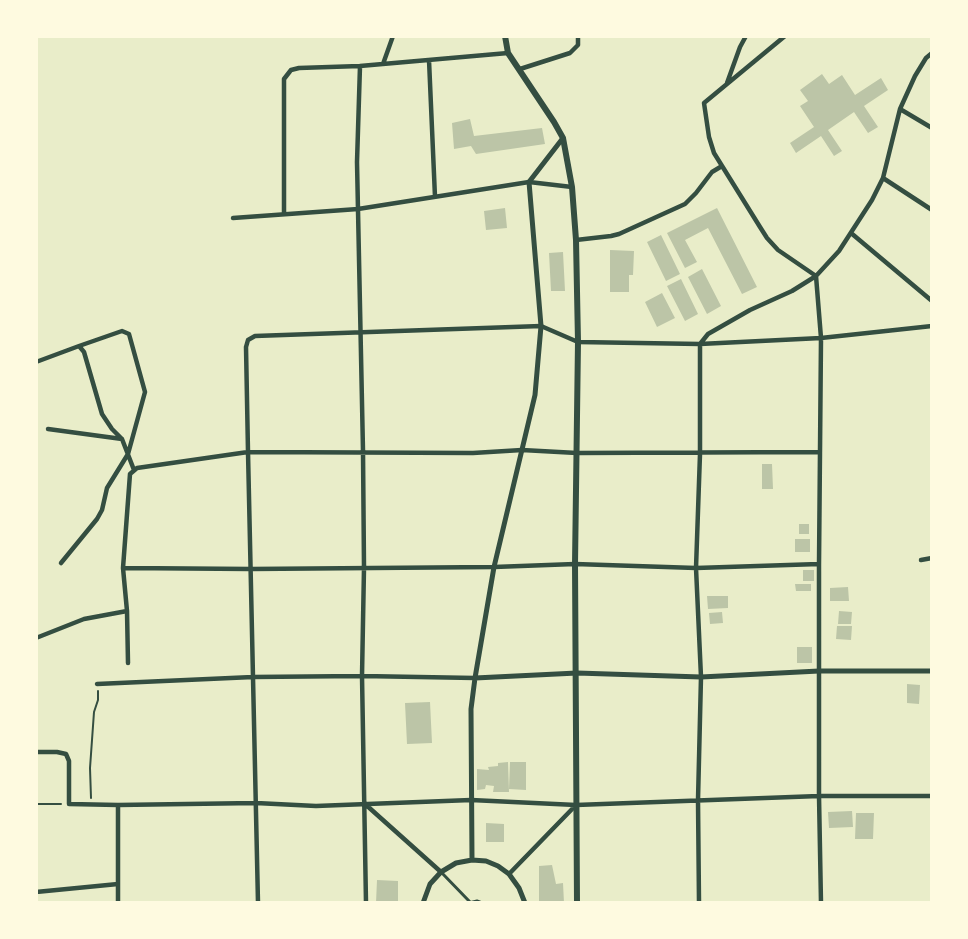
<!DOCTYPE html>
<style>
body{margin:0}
#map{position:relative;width:968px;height:939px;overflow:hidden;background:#e9edc9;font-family:"Times New Roman",serif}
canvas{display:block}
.frame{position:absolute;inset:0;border:38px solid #fefae0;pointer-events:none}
</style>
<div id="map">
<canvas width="968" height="939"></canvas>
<div class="frame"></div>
</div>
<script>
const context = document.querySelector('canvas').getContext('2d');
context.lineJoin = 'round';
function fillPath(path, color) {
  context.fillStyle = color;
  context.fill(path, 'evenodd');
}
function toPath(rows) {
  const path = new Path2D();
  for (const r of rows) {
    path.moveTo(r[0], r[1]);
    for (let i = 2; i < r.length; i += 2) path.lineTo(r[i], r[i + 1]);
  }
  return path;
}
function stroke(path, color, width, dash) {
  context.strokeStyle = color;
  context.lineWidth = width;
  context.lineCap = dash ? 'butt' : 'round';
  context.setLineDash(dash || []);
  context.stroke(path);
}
const building = toPath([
 [822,74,829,84,842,75,855,95,881,78,888,90,864,106,878,127,868,133,854,112,828,130,842,151,834,156,821,136,796,153,790,143,814,127,800,106,808,101,800,90],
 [470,119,474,136,542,128,545,144,476,154,471,146,454,149,452,123],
 [505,208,507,228,486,230,484,211],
 [717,208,757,287,742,294,708,228,685,240,697,262,685,268,667,233],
 [661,235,680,274,666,281,647,242],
 [610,250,634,251,633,275,629,275,629,292,610,292],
 [563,252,565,291,551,291,549,253],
 [702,269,721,306,707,314,688,277],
 [681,279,698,314,685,321,667,286],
 [662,293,675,318,657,327,645,302],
 [762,464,772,464,773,489,762,489],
 [799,524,809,524,809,534,799,534],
 [795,539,810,539,810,552,795,552],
 [803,570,814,570,814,581,803,581],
 [795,584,811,584,811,591,796,591],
 [848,587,849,601,830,601,830,588],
 [707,596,728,596,728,608,708,609],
 [839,611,852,612,851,624,838,624],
 [722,612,723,623,710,624,709,613],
 [837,626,852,626,851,640,836,639],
 [797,647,812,647,812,663,797,663],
 [907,684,920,685,919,704,907,703],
 [430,702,432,743,407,744,405,703],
 [508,762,509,792,493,792,494,786,486,785,485,789,477,790,477,769,489,770,488,767,498,766,498,763],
 [510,762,526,762,526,790,509,789],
 [852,811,853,827,829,828,828,812],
 [856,813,874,813,873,839,855,839],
 [486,823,504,824,504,842,486,842],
 [552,865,556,884,563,883,564,903,539,903,539,866],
 [377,880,398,881,398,903,376,903]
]);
const path = toPath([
 [91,798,90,768,94,712,98,700,98,691],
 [36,804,61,804]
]);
const pedestrian = toPath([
 [441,872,470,902],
 [469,903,477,901,482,903]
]);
const minor = toPath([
 [785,36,704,103,709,137,714,153,760,227,767,238,778,250,816,276,821,338,819,564,819,796,821,903],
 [429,60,435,197],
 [383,64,393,36],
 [520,69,570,53,578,45,578,36],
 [727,83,740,47,746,36],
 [900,109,932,128],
 [883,178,932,210],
 [284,214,284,79,291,70,299,68,360,66],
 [233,218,358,209,529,182,572,187],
 [851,233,932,301],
 [576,240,611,236,619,234,685,204,696,193,712,172,722,166],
 [36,362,79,346,84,352,102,414,112,429,122,439,134,470],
 [48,429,122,439],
 [921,560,932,558],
 [61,563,97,519,102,510,107,488,128,454,145,392,129,334,122,331,79,346],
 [123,568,251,569,494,567,575,564,696,568,819,564],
 [36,638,84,619,127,611],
 [128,663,127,611,123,568,130,474,137,468,248,452,473,453,522,450,577,453,820,452],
 [97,684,253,677,362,676,475,678],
 [36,752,57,752,66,754,69,761,69,804,118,805,256,803,316,806,471,800,576,805,819,796,932,796],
 [365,804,441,872],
 [118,805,118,903],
 [509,874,576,805],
 [36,892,118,884],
 [258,903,248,452,246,347,248,340,255,336,541,326,578,342,700,344,821,338,932,326],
 [366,903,362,676,364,568,363,451,357,162,360,66,508,53],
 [699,903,698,800,701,677,696,568,700,454,700,344,708,334,750,310,792,291,816,276,839,251,872,200,883,178,900,109,915,76,926,58,932,53]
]);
const tertiary = toPath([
 [475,678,577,673,701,677,819,671,932,671],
 [472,860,471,709,475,678,494,567,535,395,541,326,529,182,563,138],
 [423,903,430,884,441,872,456,863,472,860,486,861,498,866,509,874,519,888,525,903]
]);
const primary = toPath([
 [505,36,508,53,554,122,563,138,572,187,576,240,578,342,575,564,577,903]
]);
fillPath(building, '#bcc5a7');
stroke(path, '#344e41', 2);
stroke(pedestrian, '#344e41', 3);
stroke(minor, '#344e41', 4.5);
stroke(tertiary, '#344e41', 5);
stroke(primary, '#344e41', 6);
</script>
